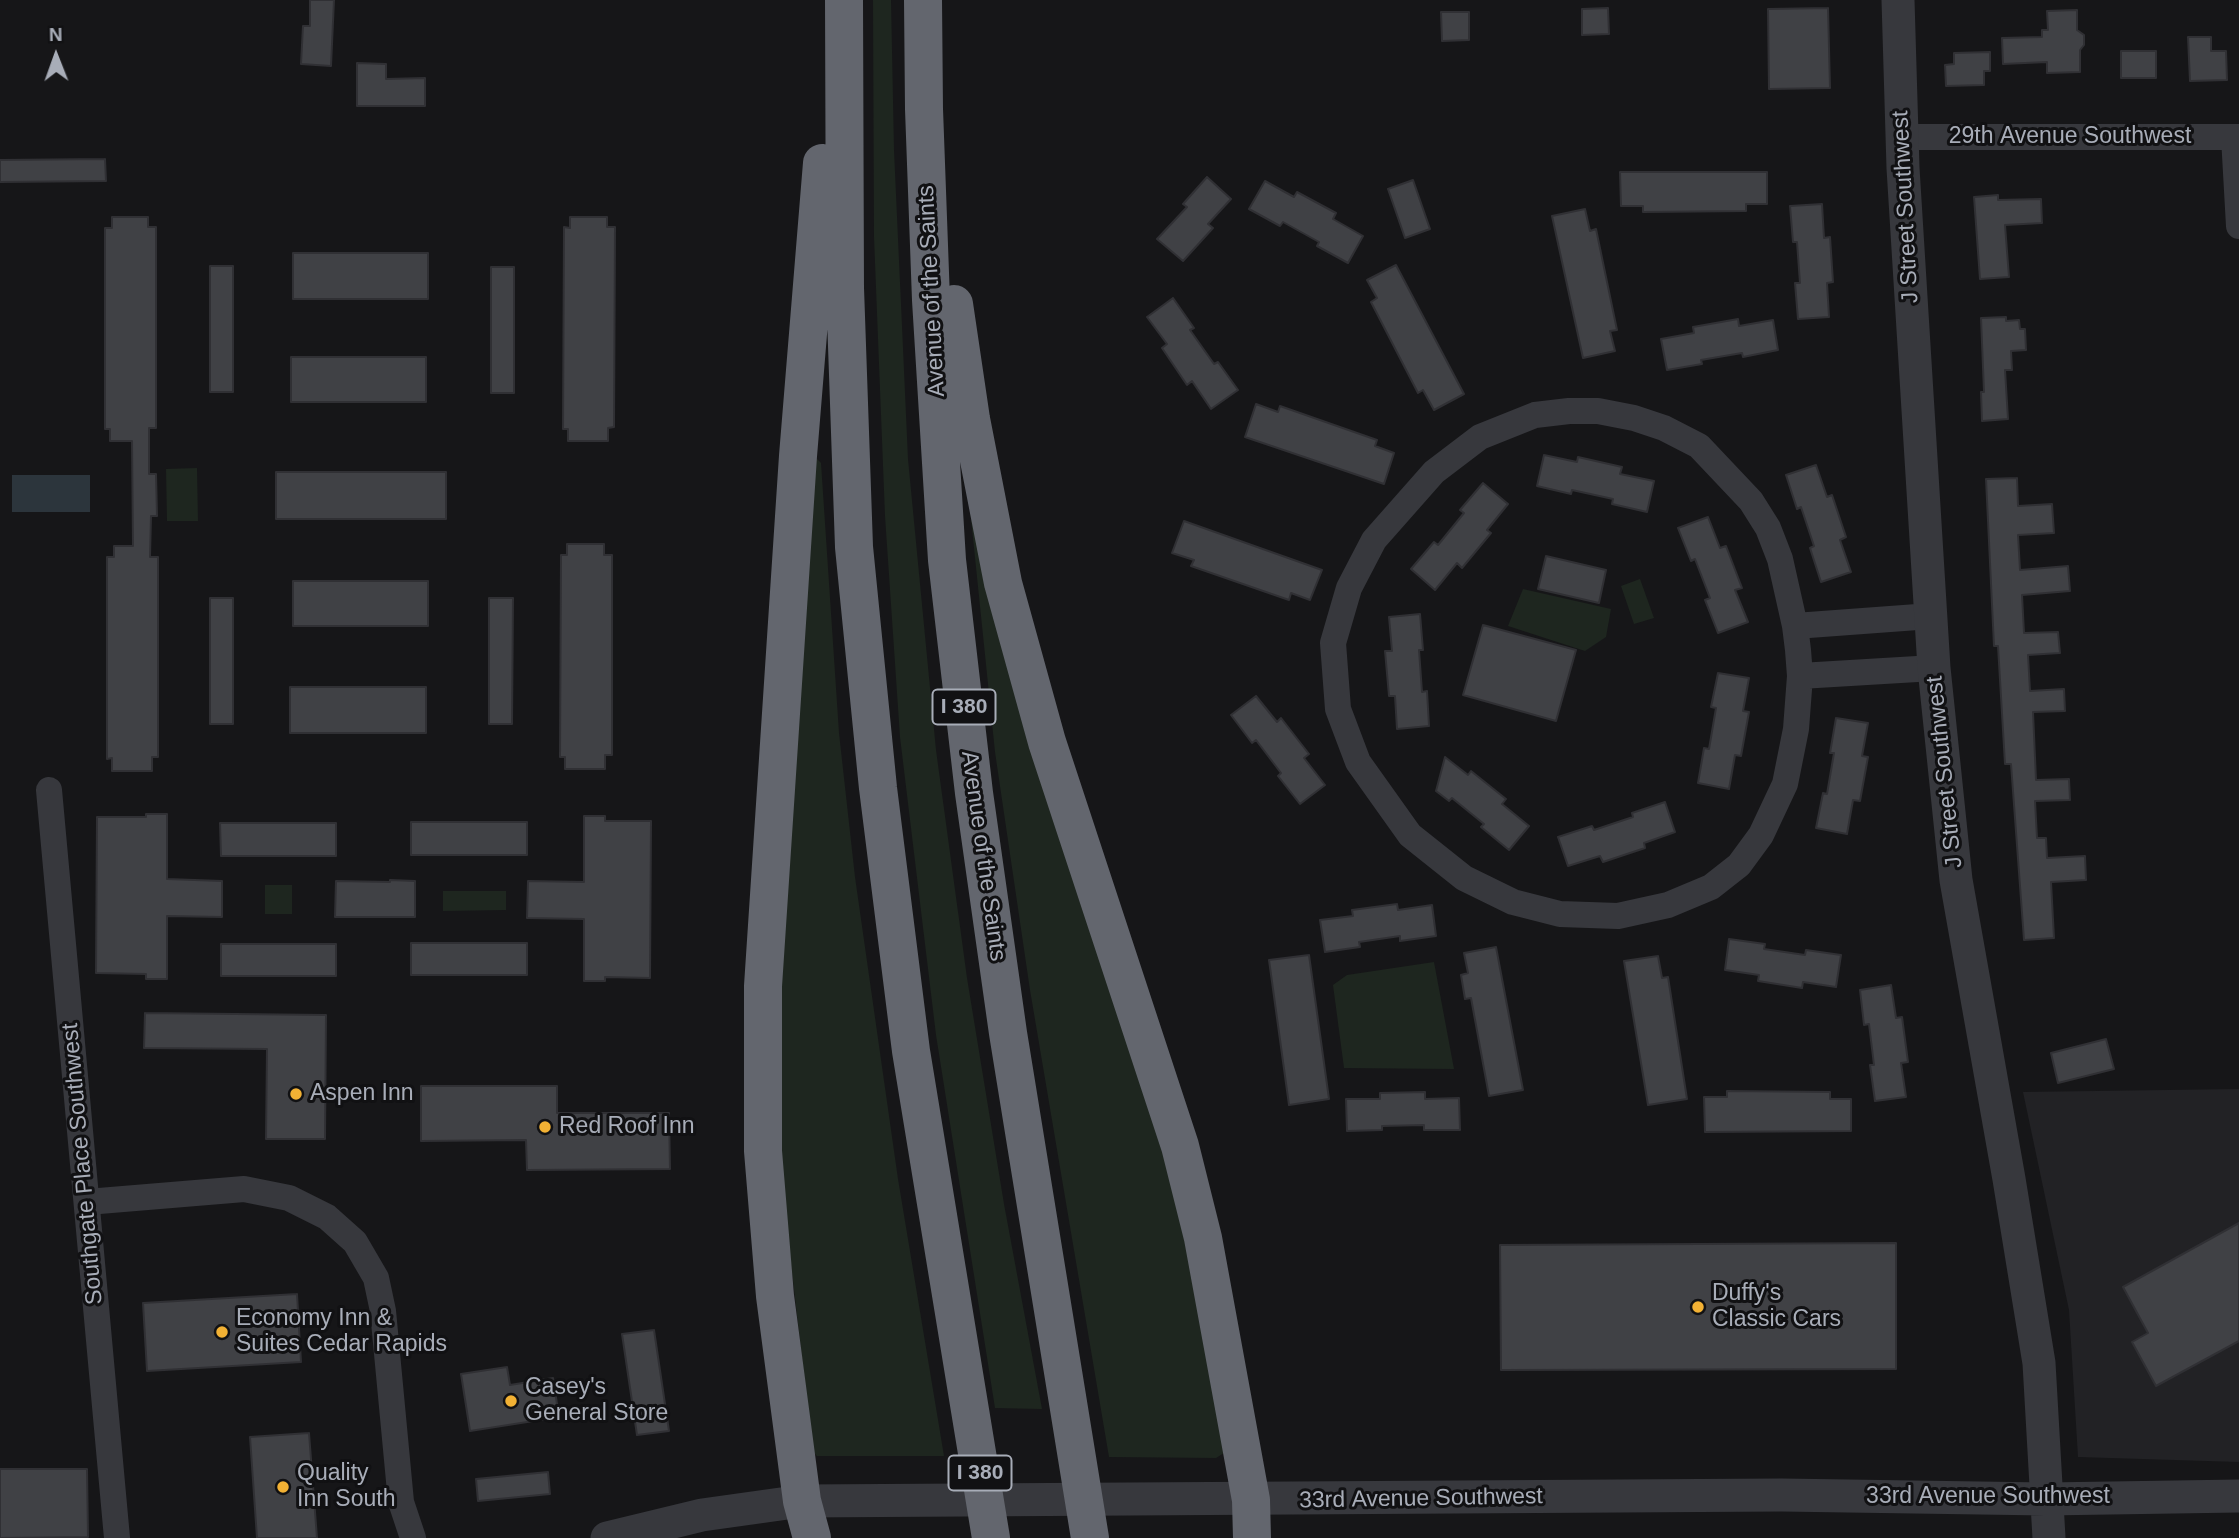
<!DOCTYPE html>
<style>
body{margin:0}
#map{position:relative;width:2239px;height:1538px;overflow:hidden;background:#161618;font-family:Arial,sans-serif}
canvas{display:block}
.north{position:absolute;left:21px;top:21px;width:70px;height:70px;-webkit-text-stroke:5px #111113;paint-order:stroke;rotate:359deg;font-size:19px;font-weight:700;line-height:28px;text-align:center;color:#a8adb8}
.north::after{content:'';display:block;margin:auto;width:24px;height:32px;background:#a8adb8;clip-path:polygon(50% 0,100% 100%,50% 72%,0 100%)}
</style>
<div id="map">
<canvas width="2239" height="1538"></canvas>
<div class="north">N</div>
</div>
<script>
const context = document.querySelector('canvas').getContext('2d');
context.lineJoin = 'round';
function fillPath(path, color) {
  context.fillStyle = color;
  context.fill(path, 'evenodd');
}
function toPath(rows) {
  const path = new Path2D();
  for (const r of rows) {
    path.moveTo(r[0], r[1]);
    for (let i = 2; i < r.length; i += 2) path.lineTo(r[i], r[i + 1]);
  }
  return path;
}
function stroke(path, color, width, dash) {
  context.strokeStyle = color;
  context.lineWidth = width;
  context.lineCap = dash ? 'butt' : 'round';
  context.setLineDash(dash || []);
  context.stroke(path);
}
function drawText(font, color, halo, rows, align = 'center') {
  context.font = font + ' Arial,sans-serif';
  context.lineWidth = 6;
  context.setLineDash([]);
  context.textBaseline = 'middle';
  context.strokeStyle = halo;
  context.fillStyle = color;
  for (const [text, x, y, turn = 0] of rows) {
    context.save();
    context.translate(x, y);
    context.rotate((+turn || 0) * Math.PI / 180);
    context.textAlign = isNaN(turn) ? turn : align;
    if (halo) context.strokeText(text, 0, 0);
    context.fillText(text, 0, 0);
    context.restore();
  }
}
const built = toPath([
 [2239,1089,2239,1462,2078,1457,2069,1310,2023,1092]
]);
const green = toPath([
 [873,0,891,0,894,150,908,459,936,750,967,978,1004,1204,1042,1409,995,1408,936,1035,900,737,885,516,874,237],
 [817,459,821,463,839,733,855,877,898,1179,944,1456,817,1456,813,1452,776,1135,776,967,809,460],
 [197,468,198,521,167,521,166,469],
 [966,470,1179,1204,1224,1453,1216,1458,1109,1457,1030,990,995,752],
 [1640,579,1654,618,1634,624,1621,586],
 [1523,589,1611,609,1606,637,1585,651,1508,626],
 [265,885,292,885,292,914,265,914],
 [443,891,506,891,506,910,443,911],
 [1434,962,1454,1069,1344,1068,1333,985,1347,975]
]);
const water = toPath([
 [12,475,90,475,90,512,12,512]
]);
const building = toPath([
 [310,0,334,0,331,66,301,64,303,26,310,26,310,0],
 [1608,8,1609,34,1582,35,1582,9,1608,8],
 [1828,8,1830,88,1769,89,1768,9,1828,8],
 [2077,10,2077,30,2084,35,2084,45,2080,50,2080,72,2047,73,2047,62,2003,64,2002,38,2042,37,2042,30,2048,30,2047,11,2077,10],
 [1441,12,1469,12,1469,40,1442,41,1441,12],
 [2188,37,2211,37,2211,51,2226,51,2227,80,2190,81,2188,37],
 [2121,51,2156,51,2156,78,2121,78,2121,51],
 [1990,52,1990,71,1984,71,1984,85,1946,86,1945,65,1954,64,1954,53,1990,52],
 [357,63,386,64,386,79,425,78,425,106,357,106,357,63],
 [105,159,106,181,0,182,0,160,105,159],
 [1620,172,1767,172,1767,204,1746,204,1746,211,1643,212,1643,206,1621,206,1620,172],
 [1207,177,1231,199,1208,224,1213,228,1183,261,1157,239,1187,207,1183,204,1207,177],
 [1413,180,1430,229,1405,238,1388,189,1413,180],
 [1265,181,1294,197,1297,192,1336,213,1333,219,1363,236,1348,263,1317,246,1319,242,1283,222,1280,226,1249,209,1265,181],
 [1998,195,1998,200,2041,199,2042,223,2005,225,2009,277,1980,279,1974,197,1998,195],
 [1822,204,1824,238,1830,237,1833,282,1827,283,1829,317,1798,319,1795,283,1800,283,1797,242,1793,242,1790,206,1822,204],
 [1585,209,1590,231,1596,229,1617,330,1610,331,1615,351,1583,358,1552,216,1585,209],
 [112,217,148,217,148,227,156,227,156,428,149,428,149,474,156,474,157,516,151,516,150,557,158,557,158,757,152,757,152,771,112,771,112,758,107,759,107,557,114,557,114,546,133,546,132,441,110,441,110,429,105,429,105,228,112,228,112,217],
 [570,217,607,217,607,227,615,227,614,427,608,428,608,441,568,441,568,429,563,429,564,227,570,228,570,217],
 [293,253,428,253,428,299,293,299,293,253],
 [1396,265,1464,394,1434,410,1423,390,1418,393,1371,302,1377,298,1367,280,1396,265],
 [210,266,233,266,233,392,210,392,210,266],
 [491,267,514,267,514,393,491,393,491,267],
 [1173,298,1194,328,1190,330,1214,364,1218,362,1238,390,1211,409,1192,381,1187,385,1162,348,1167,344,1147,317,1173,298],
 [2006,317,2006,321,2019,320,2020,329,2025,329,2026,350,2011,351,2012,370,2005,370,2008,419,1982,421,1981,392,1984,392,1981,318,2006,317],
 [1738,319,1739,326,1773,320,1778,350,1743,357,1742,353,1701,360,1702,364,1667,370,1661,339,1694,333,1693,327,1738,319],
 [291,357,426,357,426,402,291,402,291,357],
 [1256,404,1278,412,1280,406,1377,440,1375,446,1394,453,1384,484,1245,437,1256,404],
 [1544,455,1577,462,1578,457,1622,467,1620,474,1654,481,1647,512,1612,504,1613,499,1572,490,1571,494,1537,486,1544,455],
 [1816,465,1827,497,1832,495,1846,537,1840,540,1851,572,1821,582,1810,548,1814,546,1801,507,1797,509,1786,475,1816,465],
 [276,472,446,472,446,519,276,519,276,472],
 [2017,478,2018,506,2052,504,2054,533,2018,535,2020,570,2068,566,2070,591,2022,595,2024,633,2058,632,2060,653,2028,655,2030,691,2064,689,2065,711,2033,712,2036,780,2069,779,2070,800,2035,801,2037,838,2046,838,2047,858,2085,856,2086,880,2051,882,2054,938,2024,940,2011,764,2005,764,1998,646,1994,646,1986,479,2017,478],
 [1483,483,1508,504,1487,530,1491,533,1462,568,1457,563,1435,590,1411,569,1434,542,1438,545,1464,513,1460,510,1483,483],
 [1708,517,1720,548,1726,546,1742,588,1735,590,1748,622,1718,633,1705,600,1710,598,1695,559,1691,561,1678,528,1708,517],
 [1184,521,1322,570,1310,600,1291,593,1289,600,1191,566,1194,560,1172,553,1184,521],
 [567,544,604,544,604,555,612,555,612,755,605,755,605,769,565,769,565,757,560,757,561,555,567,555,567,544],
 [1546,556,1606,570,1599,603,1538,589,1546,556],
 [293,581,428,581,428,626,293,626,293,581],
 [210,598,233,598,233,724,210,724,210,598],
 [489,598,513,598,512,724,489,724,489,598],
 [1420,614,1423,650,1419,650,1422,692,1427,691,1429,726,1397,729,1395,696,1389,696,1385,651,1392,651,1389,617,1420,614],
 [1483,625,1576,650,1556,721,1463,695,1483,625],
 [1718,673,1749,678,1743,711,1749,712,1741,756,1735,755,1729,789,1698,783,1704,748,1709,749,1716,708,1711,707,1718,673],
 [290,687,426,687,426,733,290,733,290,687],
 [1256,696,1277,722,1281,718,1309,754,1304,758,1325,785,1300,804,1278,776,1281,773,1256,740,1252,743,1231,715,1256,696],
 [1836,718,1868,723,1862,756,1868,757,1860,801,1853,800,1847,834,1816,828,1823,793,1827,794,1834,753,1830,753,1836,718],
 [1445,757,1468,775,1471,771,1506,799,1502,804,1529,826,1509,850,1481,827,1484,824,1452,798,1449,801,1436,791,1445,757],
 [1665,802,1675,832,1644,843,1645,848,1603,862,1600,856,1568,866,1558,837,1592,826,1594,830,1633,817,1632,813,1665,802],
 [146,814,167,814,167,879,222,881,222,917,167,916,167,979,146,979,146,974,96,973,97,817,146,817,146,814],
 [584,816,605,816,605,821,651,821,650,978,605,977,605,981,584,981,584,919,527,918,528,881,584,882,584,816],
 [411,822,527,822,527,855,411,855,411,822],
 [220,823,336,823,336,856,221,856,220,823],
 [390,880,415,881,415,917,335,917,336,881,390,882,390,880],
 [1397,904,1398,910,1432,905,1436,936,1400,941,1400,936,1359,942,1360,947,1325,952,1320,920,1353,916,1352,910,1397,904],
 [1729,939,1765,944,1764,949,1805,955,1806,950,1841,955,1836,987,1803,982,1802,988,1758,981,1759,975,1725,970,1729,939],
 [411,943,527,943,527,975,411,975,411,943],
 [221,944,336,944,336,976,221,976,221,944],
 [1496,947,1523,1090,1489,1096,1471,998,1465,999,1461,975,1468,973,1464,953,1496,947],
 [1309,955,1329,1099,1289,1105,1269,960,1309,955],
 [1658,956,1662,978,1668,977,1687,1099,1648,1105,1624,961,1658,956],
 [1891,985,1896,1018,1902,1017,1908,1062,1901,1063,1906,1097,1875,1101,1870,1065,1874,1065,1869,1024,1864,1025,1860,990,1891,985],
 [145,1013,326,1015,325,1139,266,1139,267,1049,144,1048,145,1013],
 [2106,1039,2114,1069,2058,1083,2051,1053,2106,1039],
 [421,1086,557,1086,557,1113,669,1113,670,1169,527,1170,526,1140,421,1141,421,1086],
 [1727,1091,1830,1092,1830,1099,1851,1099,1851,1131,1705,1132,1704,1097,1727,1097,1727,1091],
 [1425,1092,1425,1099,1459,1098,1460,1130,1424,1130,1424,1125,1382,1126,1382,1130,1347,1131,1346,1099,1380,1099,1380,1093,1425,1092],
 [2239,1223,2239,1341,2156,1386,2132,1342,2148,1333,2123,1287,2239,1223],
 [1896,1243,1896,1369,1501,1370,1500,1245,1896,1243],
 [297,1294,301,1362,147,1371,143,1303,297,1294],
 [654,1330,669,1431,637,1435,622,1334,654,1330],
 [507,1367,510,1385,553,1378,559,1417,470,1431,461,1374,507,1367],
 [309,1433,317,1538,257,1538,250,1437,309,1433],
 [0,1469,87,1469,88,1537,0,1538,0,1469],
 [548,1472,550,1494,478,1501,476,1479,548,1472]
]);
const minor = toPath([
 [1901,137,2239,137],
 [2234,137,2239,226],
 [1569,411,1598,411,1634,418,1664,428,1699,446,1751,501,1768,528,1780,559,1795,626,1798,650,1800,676,1796,729,1785,784,1761,835,1739,865,1711,887,1668,905,1618,916,1560,914,1513,902,1464,878,1410,835,1358,762,1338,709,1333,643,1349,588,1374,540,1434,472,1480,437,1535,415,1569,411],
 [1795,626,1931,616],
 [1800,676,1934,668],
 [49,790,117,1538],
 [87,1202,244,1189,289,1198,327,1217,355,1242,376,1278,383,1311,401,1502,413,1538]
]);
const tertiary = toPath([
 [1898,0,1903,168,1934,668,1956,880,2009,1179,2039,1363,2049,1538],
 [607,1538,702,1515,802,1501,1782,1495,2046,1499,2239,1496]
]);
const motorway = toPath([
 [844,0,845,288,854,547,878,788,911,1051,991,1538],
 [923,0,924,109,931,300,947,560,974,793,1008,1033,1090,1538],
 [954,304,971,419,1003,583,1047,742,1180,1146,1203,1238,1251,1500,1252,1538],
 [812,1538,802,1501,775,1296,763,1151,763,986,798,456,822,163]
]);
const markers = [
 [296,1094,7,"#f2b134"],
 [545,1127,7,"#f2b134"],
 [1698,1307,7,"#f2b134"],
 [222,1332,7,"#f2b134"],
 [511,1401,7,"#f2b134"],
 [283,1487,7,"#f2b134"]
];
const shields = [
 [964,707,63],
 [980,1473,63]
];
const shieldNames = [
 ["I 380",964,707],
 ["I 380",980,1473]
];
const streetNames = [
 ["29th Avenue Southwest",2070,137],
 ["J Street Southwest",1906,207,-93],
 ["Avenue of the Saints",932,291,-93],
 ["J Street Southwest",1945,772,-96],
 ["Avenue of the Saints",983,856,82],
 ["Southgate Place Southwest",83,1164,-95],
 ["33rd Avenue Southwest",1988,1497],
 ["33rd Avenue Southwest",1421,1499,-1]
];
const poiNames = [
 ["Aspen Inn",310,1094],
 ["Red Roof Inn",559,1127],
 ["Duffy's",1712,1294],
 ["Classic Cars",1712,1320],
 ["Economy Inn &",236,1319],
 ["Suites Cedar Rapids",236,1345],
 ["Casey's",525,1388],
 ["General Store",525,1414],
 ["Quality",297,1474],
 ["Inn South",297,1500]
];
fillPath(built, '#222225');
fillPath(green, '#1e261f');
fillPath(water, '#2c353c');
fillPath(building, '#404145');
stroke(building, '#303034', 2);
stroke(minor, '#37383d', 26);
stroke(tertiary, '#37383d', 33);
stroke(motorway, '#63666e', 38);
for (const [x, y, r, color] of markers) {
  const dot = new Path2D();
  dot.arc(x, y, r, 0, 2 * Math.PI);
  context.fillStyle = color;
  context.fill(dot);
  stroke(dot, '#111113', 2.5);
}
for (const [x, y, w] of shields) {
  const box = new Path2D();
  box.roundRect(x - w / 2, y - 17.5, w, 35, 5);
  context.fillStyle = '#111113';
  context.fill(box);
  stroke(box, '#a8adb8', 2);
}
drawText('bold 21px', '#a8adb8', null, shieldNames);
drawText('23px', '#a8adb8', '#111113', streetNames);
drawText('23px', '#a8adb8', '#111113', poiNames, 'left');
</script>
